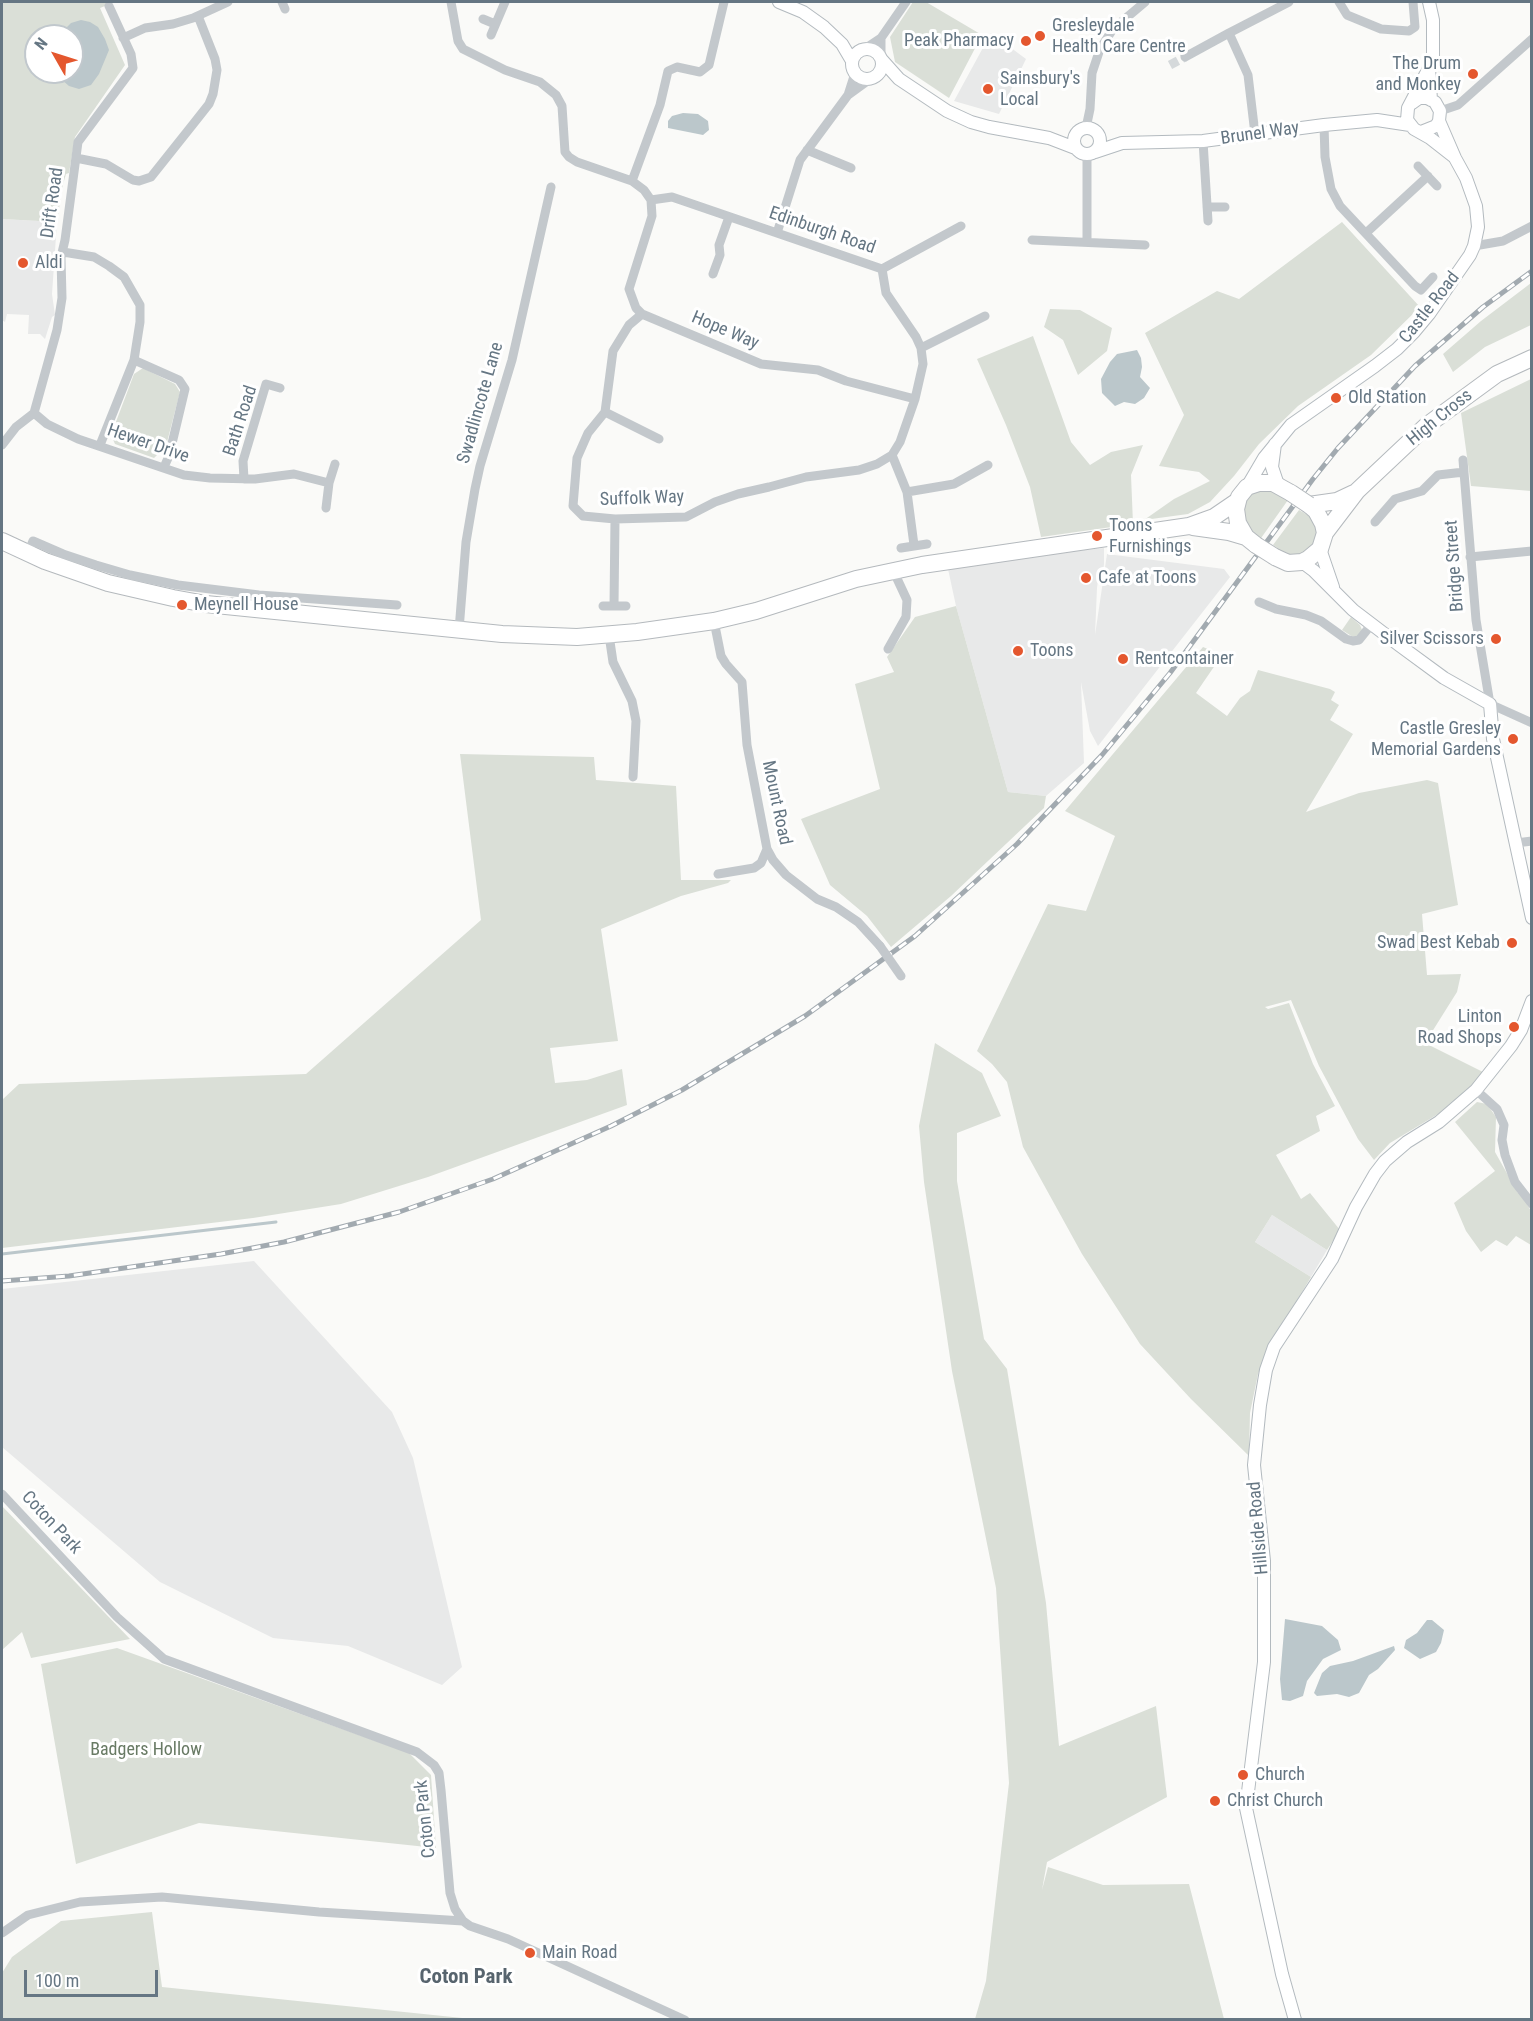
<!DOCTYPE html>
<style>
body{margin:0}
#map{position:relative;width:1533px;height:2021px;overflow:hidden;background:#fafaf8;font-family:"Roboto Condensed",sans-serif}
canvas{display:block}
.frame{position:absolute;inset:0;border:3px solid #657683;pointer-events:none}
.north{position:absolute;left:24px;top:24px;width:60px;height:60px;box-sizing:border-box;background:#fff;border:2px solid #c1c8cd;border-radius:50%;rotate:309deg;font-size:16px;font-weight:700;line-height:24px;text-align:center;color:#657683}
.north::after{content:'';display:block;margin:auto;width:21px;height:27px;background:#e4572e;clip-path:polygon(50% 0,100% 100%,50% 72%,0 100%)}
.scale{position:absolute;left:24px;top:1970px;width:134px;height:27px;box-sizing:border-box;border:3px solid #657683;border-top:0;padding-left:8px;font-size:18px;line-height:21px;white-space:nowrap;color:#657683;-webkit-text-stroke:4px #fff;paint-order:stroke}
</style>
<div id="map">
<canvas width="1533" height="2021"></canvas>
<div class="frame"></div>
<div class="north">N</div>
<div class="scale">100 m</div>
</div>
<script>
const context = document.querySelector('canvas').getContext('2d');
context.lineJoin = 'round';
function fillPath(path, color) {
  context.fillStyle = color;
  context.fill(path, 'evenodd');
}
function toPath(rows) {
  const path = new Path2D();
  for (const r of rows) {
    if (r.length === 3) {
      path.moveTo(r[0] + r[2], r[1]);
      path.arc(r[0], r[1], r[2], 0, 2 * Math.PI);
      continue;
    }
    path.moveTo(r[0], r[1]);
    for (let i = 2; i < r.length; i += 2) path.lineTo(r[i], r[i + 1]);
  }
  return path;
}
function stroke(path, color, width, dash) {
  context.strokeStyle = color;
  context.lineWidth = width;
  context.lineCap = dash ? 'butt' : 'round';
  context.setLineDash(dash || []);
  context.stroke(path);
}
function drawText(font, color, halo, rows, align = 'center') {
  context.font = font + ' "Roboto Condensed",sans-serif';
  context.lineWidth = 6;
  context.setLineDash([]);
  context.textBaseline = 'middle';
  context.strokeStyle = halo;
  context.fillStyle = color;
  for (const [text, x, y, turn = 0] of rows) {
    context.save();
    context.translate(x, y);
    context.rotate((+turn || 0) * Math.PI / 180);
    context.textAlign = isNaN(turn) ? turn : align;
    if (halo) context.strokeText(text, 0, 0);
    context.fillText(text, 0, 0);
    context.restore();
  }
}
const built = toPath([
 [991,33,1026,59,999,114,954,101],
 [2,219,57,222,52,294,55,315,52,317,45,339,40,334,28,334,29,315,7,314,5,322,2,320],
 [1104,548,1104,564,1103,572,1099,572,1097,588,1095,635,1107,554,1224,569,1230,577,1098,746,1090,731,1081,682,1084,763,1046,796,1008,792,956,606,948,569,1056,553],
 [1272,1215,1327,1250,1311,1277,1255,1242],
 [254,1261,392,1412,413,1458,462,1667,442,1685,348,1646,273,1638,160,1582,2,1447,2,1289]
]);
const green = toPath([
 [2,2,115,2,100,8,125,65,75,137,69,173,66,174,62,188,57,222,2,219],
 [36,36,72,36,72,72,36,72],
 [913,2,926,2,982,35,949,98,895,62,890,37],
 [1342,222,1420,307,1371,355,1298,406,1259,444,1234,476,1210,502,1188,514,1144,520,1174,499,1210,481,1199,472,1159,466,1184,415,1145,333,1217,291,1239,299],
 [1531,283,1531,325,1485,347,1453,372,1443,354,1481,321],
 [1050,309,1080,310,1112,328,1107,351,1078,375,1063,340,1044,327],
 [1033,336,1071,442,1090,465,1111,452,1143,445,1131,475,1133,524,1041,537,1030,487,1006,425,977,359],
 [143,368,175,384,180,392,166,446,154,458,115,444,111,435,134,374],
 [1531,379,1531,491,1471,486,1461,413],
 [1267,487,1288,500,1259,541,1241,518,1243,497],
 [1299,510,1313,518,1317,533,1313,546,1297,556,1276,553,1279,549,1273,545],
 [956,606,1008,792,1046,796,1044,808,951,896,891,947,867,916,830,885,801,819,880,789,855,684,894,672,887,657,915,617],
 [1351,617,1360,625,1362,630,1358,636,1353,637,1342,630],
 [1203,647,1222,655,1196,693,1227,716,1240,698,1250,691,1258,670,1330,689,1335,692,1331,700,1339,705,1330,720,1353,734,1306,812,1359,793,1427,780,1438,783,1458,905,1422,914,1427,975,1461,974,1457,992,1425,1043,1483,1072,1458,1102,1390,1143,1374,1160,1358,1139,1319,1066,1291,1000,1265,1007,1268,1009,1289,1003,1313,1064,1335,1106,1316,1116,1320,1131,1276,1155,1301,1199,1310,1193,1340,1230,1327,1250,1272,1215,1255,1242,1311,1277,1267,1351,1258,1374,1250,1413,1249,1456,1191,1399,1140,1344,1082,1254,1023,1147,1007,1082,992,1064,977,1051,1048,904,1086,911,1115,836,1065,811],
 [460,754,594,757,596,780,676,786,681,880,731,880,728,883,681,896,601,929,618,1041,550,1048,555,1083,587,1080,622,1069,627,1105,428,1177,341,1204,253,1218,2,1248,2,1100,19,1084,306,1074,481,920],
 [935,1043,982,1073,1001,1116,957,1133,957,1181,984,1339,1007,1369,1046,1603,1059,1746,1156,1706,1167,1797,1047,1862,1042,1890,1048,1867,1103,1885,1189,1884,1224,2019,975,2019,986,1981,1009,1783,996,1588,952,1371,924,1182,919,1126],
 [1477,1102,1487,1104,1496,1117,1495,1152,1518,1193,1520,1192,1531,1211,1531,1245,1516,1236,1507,1246,1496,1240,1481,1252,1466,1231,1454,1203,1495,1171,1455,1122],
 [2,1506,130,1639,31,1658,22,1632,2,1650],
 [117,1648,409,1753,431,1775,436,1848,199,1823,76,1864,41,1664],
 [152,1912,162,1987,472,2019,2,2019,2,1973,12,1957,61,1921]
]);
const water = toPath([
 [81,20,90,22,98,27,105,39,109,50,99,74,91,85,79,89,69,86,53,72,72,72,72,36,57,36,58,29,66,28,71,23],
 [683,113,698,114,708,121,709,130,703,135,668,128,668,121,672,116],
 [1137,350,1141,358,1142,367,1140,377,1150,388,1144,398,1135,404,1124,402,1115,406,1102,393,1101,379,1110,362,1117,354],
 [1285,1619,1322,1626,1338,1640,1341,1650,1323,1659,1307,1681,1303,1696,1290,1701,1282,1700,1280,1679],
 [1427,1620,1432,1620,1444,1630,1441,1643,1436,1652,1420,1659,1404,1648,1406,1640,1417,1633],
 [1394,1646,1395,1650,1378,1669,1369,1675,1359,1693,1349,1697,1337,1694,1317,1696,1314,1693,1322,1673,1330,1666,1353,1661]
]);
const stream = toPath([
 [2,1254,276,1222]
]);
const streetTunnel = toPath([
 [1170,65,1185,57]
]);
const street = toPath([
 [282,2,285,9],
 [451,2,458,41,463,49,505,70,540,82,556,95,562,106,565,152,569,157,577,162,632,181,644,190,651,200,652,216,629,289,636,308,642,314,761,364,818,370,846,381,915,399],
 [1339,2,1347,15,1381,29,1409,31,1415,27,1413,2],
 [483,19,495,24],
 [491,35,505,2],
 [123,38,145,28,173,24,193,18,228,2],
 [866,48,881,38,906,2],
 [881,56,881,38],
 [1185,57,1229,33],
 [848,95,855,73],
 [1440,111,1458,105,1532,39],
 [1324,125,1325,157,1331,189,1340,206,1415,286,1421,290,1433,277],
 [1086,128,1090,109,1092,73,1100,49,1113,29,1145,2],
 [1255,134,1248,75,1229,33,1289,2],
 [1203,141,1208,221],
 [807,150,851,168],
 [1087,155,1087,242],
 [76,158,106,164,133,180,139,181,151,177,194,123,209,104,213,94,217,70,215,59,198,16],
 [1418,166,1437,186],
 [632,181,660,105,668,71,677,67,700,72,709,65,724,2],
 [651,200,672,197,882,269],
 [1207,207,1225,207],
 [777,233,800,160,848,95,870,79],
 [1366,233,1428,176],
 [1032,240,1145,245],
 [1474,246,1503,241,1532,226],
 [63,252,94,257,109,266,124,277,140,305,140,322,134,360,100,445],
 [882,269,961,226],
 [713,274,720,255,719,245,729,217],
 [642,314,629,325,613,351,605,412,588,433,577,458,573,506,583,516,615,519,686,517,715,502,738,494,769,487,806,477,859,470,877,464,892,455,900,442,915,399,923,364,921,348,916,337,886,293,882,269],
 [921,348,985,316],
 [134,360,179,380,185,389,169,456,164,467],
 [605,412,659,439],
 [34,413,47,424,78,439,184,475,210,478,255,479,294,474,329,483],
 [2,445,16,427,34,413,57,330,62,298,61,257,65,240,78,142,133,68,131,54,109,6],
 [892,455,907,492,914,545],
 [1463,460,1476,620,1490,704,1532,723],
 [244,479,243,461,266,384,280,388],
 [907,492,954,484,988,465],
 [326,508,329,483,335,464],
 [1375,522,1395,499,1422,491,1438,475,1464,472],
 [901,548,927,544],
 [28,553,33,541,63,554,96,565,130,575,178,585,259,595,397,605],
 [1470,557,1532,551],
 [1259,602,1276,609,1306,615,1321,621,1346,639,1353,641,1359,640,1371,625],
 [603,606,626,606],
 [614,606,615,519],
 [714,621,721,656,726,664,742,682,747,745,767,849,773,860,786,875,817,899,836,907,858,922,880,946],
 [459,630,466,542,475,489,480,466,512,360,551,187],
 [609,635,613,662,632,701,636,721,633,777],
 [888,649,906,617,907,600,893,570],
 [1516,843,1532,841],
 [718,874,754,868,761,863,767,849],
 [1476,1090,1497,1109,1504,1125,1502,1140,1505,1155,1515,1182,1532,1204],
 [2,1494,117,1617,164,1659,417,1752,434,1765,439,1773,441,1790,450,1893,455,1909,463,1921,470,1926,508,1939,685,2020],
 [2,1933,28,1915,80,1902,162,1897,319,1912,463,1921]
]);
const secondary = toPath([
 [779,2,803,12,824,27,842,44,852,61],
 [1429,2,1433,20,1433,56,1429,68,1408,108,1407,120,1414,129,1430,138,1453,156],
 [867,64,15],
 [882,60,899,79,947,111,971,122,989,127,1049,138,1075,148],
 [1429,68,1431,100],
 [1412,103,1419,98,1427,98,1435,102,1440,111,1439,121,1436,126,1421,132],
 [1087,141,13],
 [1095,152,1122,143,1203,141,1324,125,1377,120,1410,125],
 [1275,444,1272,467,1278,485],
 [1247,487,1264,458,1291,425,1375,366,1397,349,1414,332,1429,314,1470,255,1474,246,1478,227,1476,206,1466,178,1455,158,1439,121],
 [1320,549,1333,587],
 [1302,562,1314,571,1353,610,1399,645,1444,678,1490,704,1493,739,1532,918],
 [1295,2020,1282,1974,1246,1808,1264,1662,1264,1561,1254,1465,1260,1405,1266,1370,1274,1347,1332,1259,1356,1207,1375,1174,1385,1161,1407,1142,1439,1122,1476,1090,1511,1046,1521,1030,1532,1001]
]);
const highway = toPath([
 [1309,505,1337,501,1354,493],
 [1193,527,1229,532,1246,537],
 [1325,533,1357,491,1426,426,1497,374,1532,358],
 [2,541,45,561,108,583,173,598,206,604,502,634,577,637,637,632,714,621,756,611,856,579,922,565,1189,526,1214,517,1236,502],
 [1256,545,1246,537,1238,523,1236,509,1239,497,1247,487,1259,483,1273,483,1291,493],
 [1275,557,1288,563,1302,562,1308,559,1320,549,1325,533,1323,524,1316,511,1309,505]
]);
const rail = toPath([
 [2,1281,69,1276,221,1254,284,1242,399,1212,493,1179,611,1126,682,1090,805,1016,915,936,1017,844,1102,755,1170,673,1313,479,1338,448,1415,366,1483,307,1532,271]
]);
const streetBridge = toPath([
 [880,946,901,976]
]);
const highwayBridge = toPath([
 [1291,493,1309,505],
 [1256,545,1275,557]
]);
const markers = [
 [1040,36,6,"#e4572e"],
 [1026,41,6,"#e4572e"],
 [1473,74,6,"#e4572e"],
 [988,89,6,"#e4572e"],
 [23,263,6,"#e4572e"],
 [1336,398,6,"#e4572e"],
 [1097,536,6,"#e4572e"],
 [1086,578,6,"#e4572e"],
 [182,605,6,"#e4572e"],
 [1496,639,6,"#e4572e"],
 [1018,651,6,"#e4572e"],
 [1123,659,6,"#e4572e"],
 [1513,739,6,"#e4572e"],
 [1512,943,6,"#e4572e"],
 [1514,1027,6,"#e4572e"],
 [1243,1775,6,"#e4572e"],
 [1215,1801,6,"#e4572e"],
 [530,1953,6,"#e4572e"]
];
const poiNames = [
 ["Gresleydale",1052,26],
 ["Health Care Centre",1052,47],
 ["Peak Pharmacy",1014,41,"right"],
 ["The Drum",1461,64,"right"],
 ["and Monkey",1461,85,"right"],
 ["Sainsbury's",1000,79],
 ["Local",1000,100],
 ["Aldi",35,263],
 ["Old Station",1348,398],
 ["Toons",1109,526],
 ["Furnishings",1109,547],
 ["Cafe at Toons",1098,578],
 ["Meynell House",194,605],
 ["Silver Scissors",1484,639,"right"],
 ["Toons",1030,651],
 ["Rentcontainer",1135,659],
 ["Castle Gresley",1501,729,"right"],
 ["Memorial Gardens",1501,750,"right"],
 ["Swad Best Kebab",1500,943,"right"],
 ["Linton",1502,1017,"right"],
 ["Road Shops",1502,1038,"right"],
 ["Church",1255,1775],
 ["Christ Church",1227,1801],
 ["Main Road",542,1953]
];
const streetNames = [
 ["Brunel Way",1260,134,-8],
 ["Drift Road",53,203,-82],
 ["Edinburgh Road",822,231,19],
 ["Castle Road",1430,308,-52],
 ["Hope Way",725,331,23],
 ["Swadlincote Lane",481,403,-74],
 ["High Cross",1440,418,-39],
 ["Bath Road",241,421,-72],
 ["Hewer Drive",148,444,19],
 ["Suffolk Way",642,499,-2],
 ["Bridge Street",1455,566,-94],
 ["Mount Road",776,803,78],
 ["Coton Park",51,1523,47],
 ["Hillside Road",1259,1528,-95],
 ["Coton Park",426,1819,-96]
];
const parkNames = [
 ["Badgers Hollow",146,1750]
];
const quarterNames = [
 ["Coton Park",466,1978]
];
fillPath(built, '#e8e9e9');
fillPath(green, '#dadfd7');
fillPath(water, '#bbc7cb');
stroke(stream, '#bbc7cb', 3);
stroke(streetTunnel, '#d5d9db', 9, [9, 4.5]);
stroke(secondary, '#b3babf', 14);
stroke(highway, '#b4b9bd', 18);
stroke(street, '#c3c8cc', 9);
stroke(secondary, '#fff', 12);
stroke(highway, '#fff', 16);
stroke(rail, '#a2aab0', 5);
stroke(rail, '#fff', 3, [9]);
stroke(highwayBridge, '#b4b9bd', 18, []);
stroke(streetBridge, '#c3c8cc', 9);
stroke(highwayBridge, '#fff', 16);
for (const [x, y, r, color] of markers) {
  const dot = new Path2D();
  dot.arc(x, y, r, 0, 2 * Math.PI);
  context.fillStyle = color;
  context.fill(dot);
  stroke(dot, '#fff', 2);
}
drawText('18px', '#657683', '#fff', poiNames, 'left');
drawText('18px', '#657683', '#fff', streetNames);
drawText('18px', '#687a64', '#fff', parkNames);
drawText('bold 21px', '#57646e', '#fff', quarterNames);
</script>
